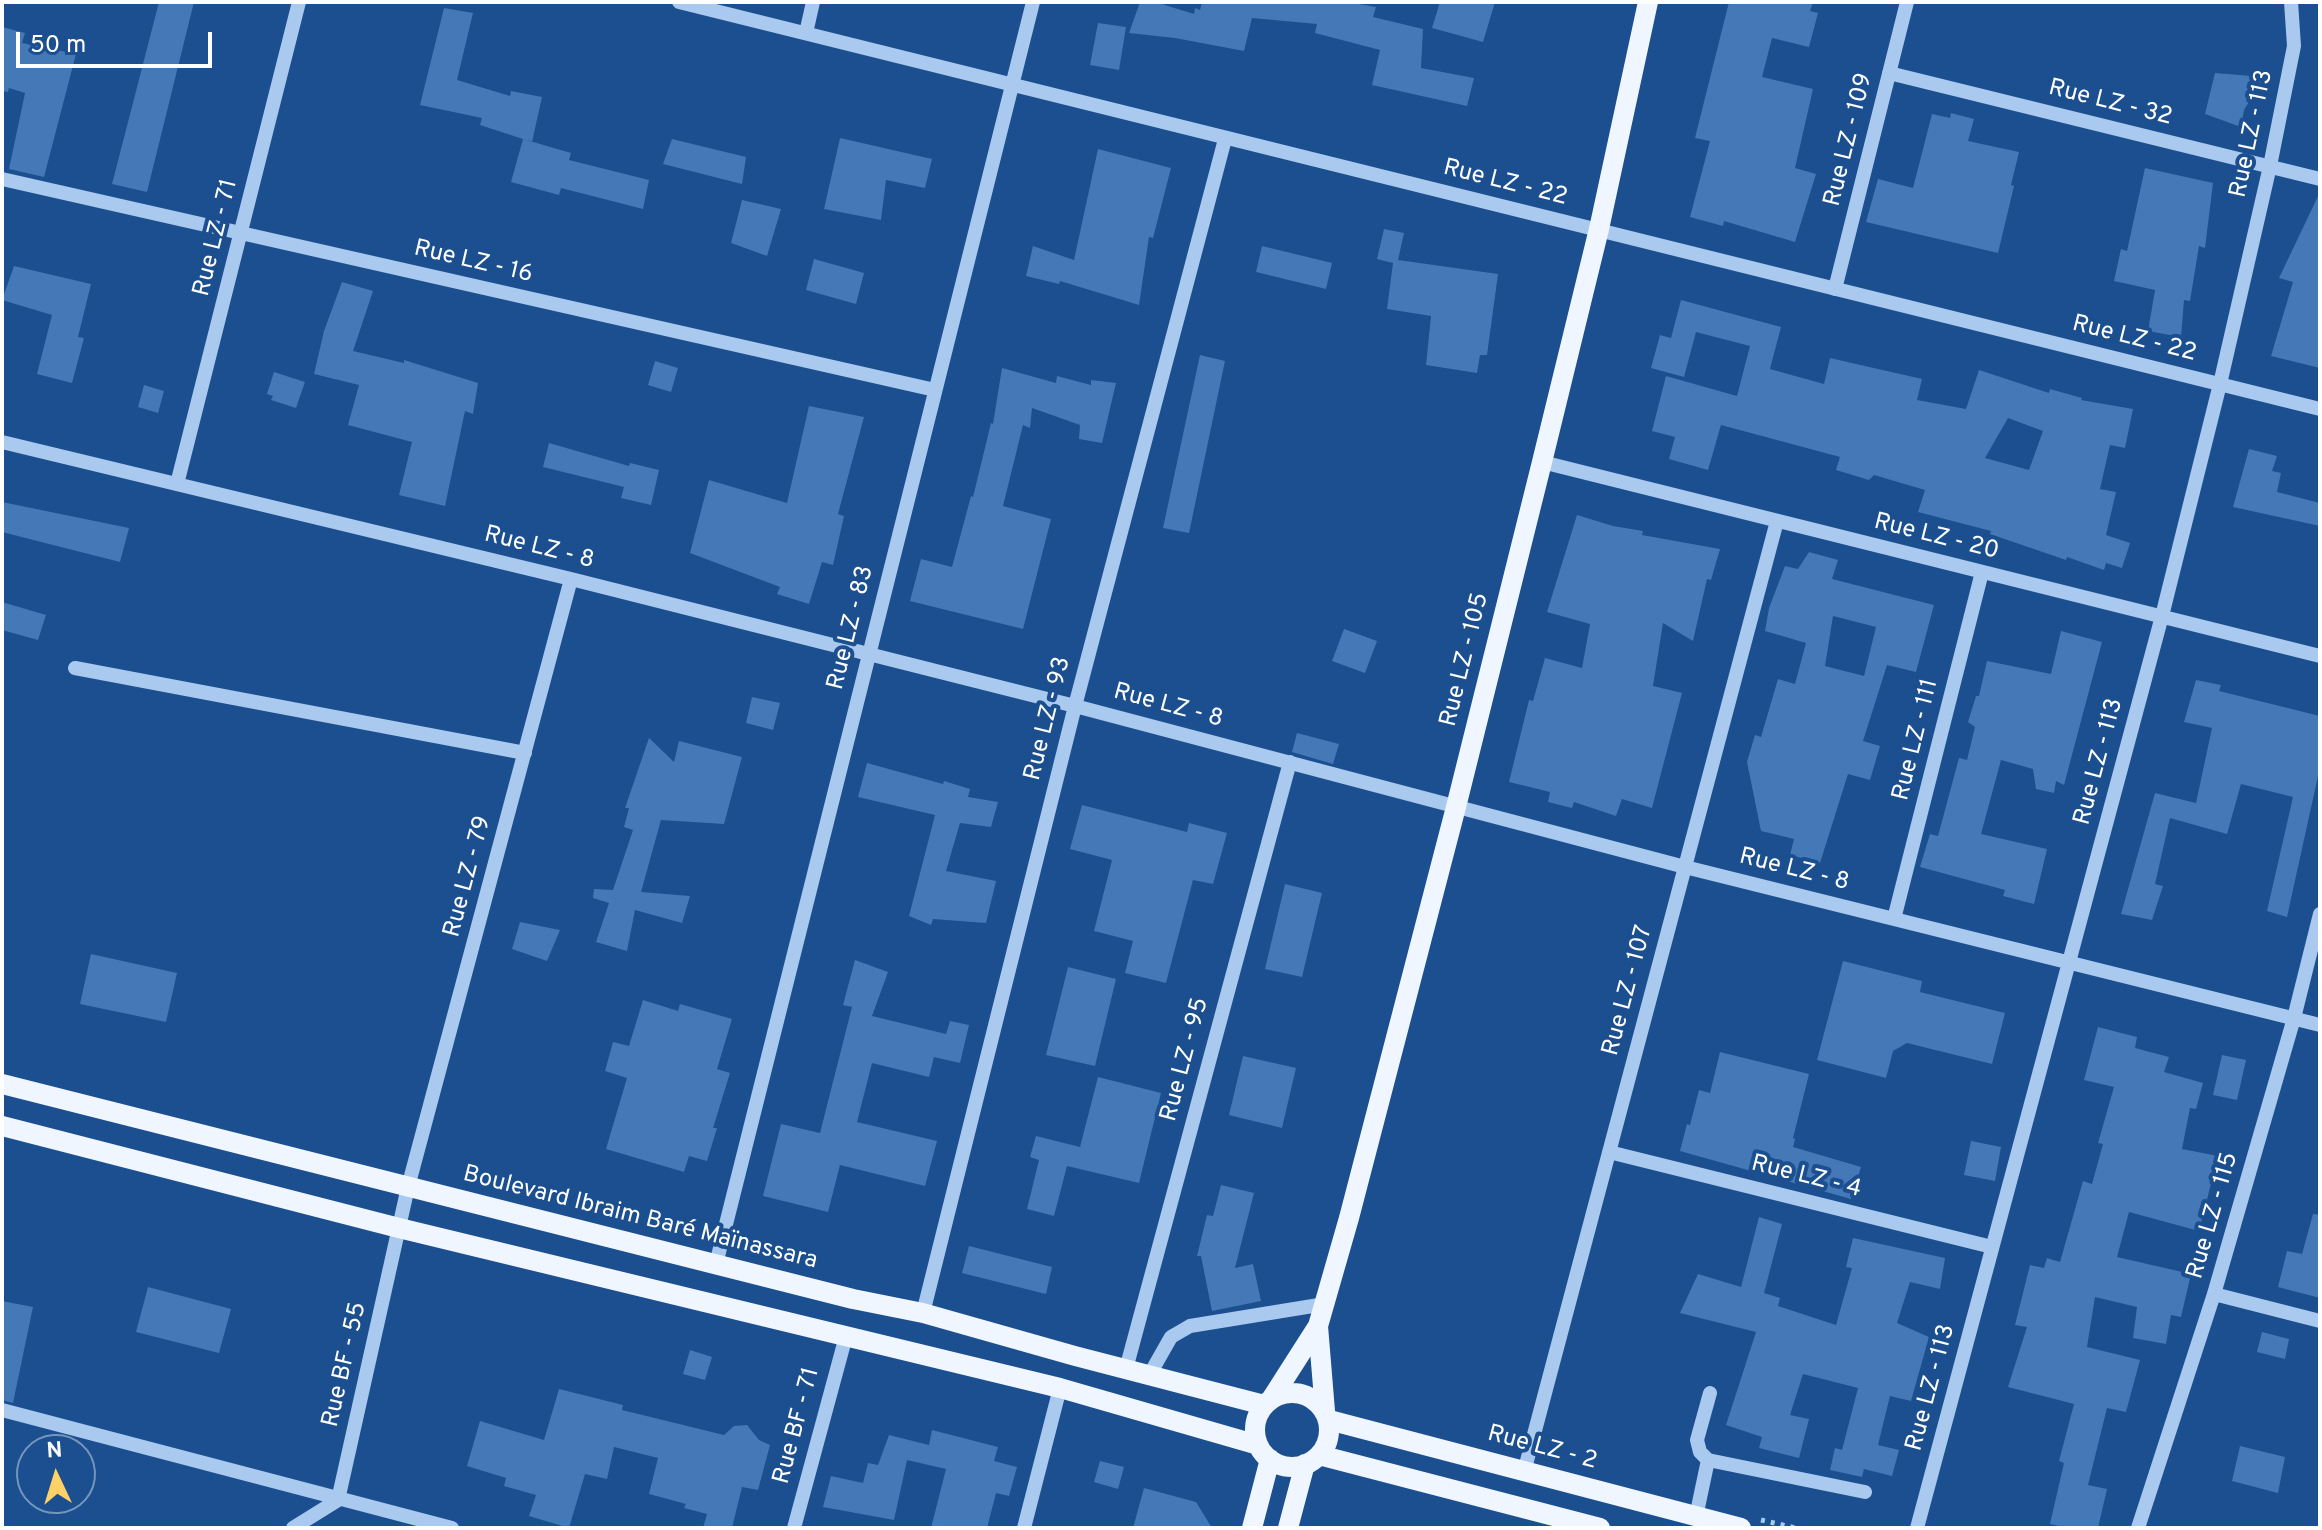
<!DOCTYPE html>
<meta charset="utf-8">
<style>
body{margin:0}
#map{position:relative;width:2322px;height:1530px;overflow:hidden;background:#1b4f8f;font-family:Overpass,sans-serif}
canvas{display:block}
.frame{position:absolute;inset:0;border:4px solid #fff;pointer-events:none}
.north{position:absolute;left:16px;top:1434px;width:80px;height:80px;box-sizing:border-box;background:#1b4f8f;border:2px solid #7695bc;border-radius:50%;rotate:356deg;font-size:22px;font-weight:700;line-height:32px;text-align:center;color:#fff}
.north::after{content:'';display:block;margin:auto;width:28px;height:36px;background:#ffd166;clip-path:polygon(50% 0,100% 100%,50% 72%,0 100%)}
.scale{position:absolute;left:16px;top:32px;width:196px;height:36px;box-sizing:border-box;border:4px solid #fff;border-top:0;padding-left:10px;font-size:24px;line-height:28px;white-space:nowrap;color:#fff;-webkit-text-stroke:6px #1b4f8f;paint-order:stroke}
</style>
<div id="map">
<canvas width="2322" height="1530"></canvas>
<div class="frame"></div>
<div class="north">N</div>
<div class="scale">50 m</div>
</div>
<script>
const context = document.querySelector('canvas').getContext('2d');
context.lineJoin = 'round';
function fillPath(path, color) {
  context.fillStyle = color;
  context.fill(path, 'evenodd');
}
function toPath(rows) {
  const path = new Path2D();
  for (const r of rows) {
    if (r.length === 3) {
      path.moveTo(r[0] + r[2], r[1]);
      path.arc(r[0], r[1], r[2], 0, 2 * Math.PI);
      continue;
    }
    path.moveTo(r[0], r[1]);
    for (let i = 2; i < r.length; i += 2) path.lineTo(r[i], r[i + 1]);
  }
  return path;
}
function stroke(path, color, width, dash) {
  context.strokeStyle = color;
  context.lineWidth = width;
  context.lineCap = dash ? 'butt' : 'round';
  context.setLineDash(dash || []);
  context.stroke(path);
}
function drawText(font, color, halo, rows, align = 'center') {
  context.font = font + ' Overpass,sans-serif';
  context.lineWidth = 8;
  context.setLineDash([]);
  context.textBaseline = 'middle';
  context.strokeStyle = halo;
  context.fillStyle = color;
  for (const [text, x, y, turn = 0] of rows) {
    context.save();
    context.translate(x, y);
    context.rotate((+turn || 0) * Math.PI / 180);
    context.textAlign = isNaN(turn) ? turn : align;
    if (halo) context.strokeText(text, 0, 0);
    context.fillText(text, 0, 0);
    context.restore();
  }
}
const building = toPath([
 [159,2,194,2,147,192,112,184],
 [1140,2,1155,2,1194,14,1195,8,1200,10,1202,2,1348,2,1376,7,1373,17,1423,29,1421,68,1474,78,1467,106,1372,85,1380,50,1315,33,1317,24,1252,18,1244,51,1175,38,1129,33],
 [1440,2,1495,2,1483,42,1432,28],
 [1729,2,1813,2,1810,11,1818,13,1809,47,1772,38,1762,77,1813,89,1795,168,1816,174,1795,242,1724,221,1723,226,1690,217,1710,141,1695,138],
 [444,8,473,13,457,80,510,96,511,91,542,97,532,142,480,125,482,118,420,105],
 [1098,23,1126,27,1119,70,1090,65],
 [2,27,25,33,22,43,76,54,44,177,9,169,25,93,9,88,8,92,2,91],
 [2215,73,2264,77,2244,110,2241,127,2205,114],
 [1951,113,1974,119,1968,141,2019,152,2011,185,2014,186,1998,253,1866,222,1878,179,1913,188,1932,114,1950,118],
 [840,138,932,159,925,188,886,180,881,220,824,209],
 [523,139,571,153,569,160,649,180,643,209,561,188,559,195,511,182],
 [672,139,746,157,742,184,663,164],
 [1098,149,1171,168,1153,238,1149,237,1139,305,1060,281,1059,284,1026,276,1033,246,1074,260],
 [2145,168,2213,183,2205,248,2199,246,2190,301,2184,300,2181,337,2148,331,2155,290,2114,281,2121,249,2127,251],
 [2320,192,2320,368,2271,356,2293,282,2279,278],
 [742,200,781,209,767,256,731,243],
 [1384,229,1404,233,1398,260,1498,274,1487,355,1480,355,1477,373,1426,365,1431,316,1387,309,1393,263,1377,259],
 [1262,246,1332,263,1326,289,1256,272],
 [814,259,864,273,856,304,806,290],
 [14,266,91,284,78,337,84,338,72,383,37,374,52,315,2,300],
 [342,282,373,291,353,351,404,363,404,360,478,383,473,414,465,411,445,506,399,495,412,442,348,425,359,385,314,374,324,331],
 [1681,300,1781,327,1770,369,1824,384,1830,358,1922,379,1917,400,1966,409,1979,370,2049,393,2050,389,2082,398,2081,400,2133,409,2125,448,2110,445,2100,489,2116,492,2106,535,2130,543,2122,568,2106,563,2104,570,2067,557,2066,560,1990,534,1991,531,1918,512,1925,490,1874,475,1869,480,1836,470,1840,457,1721,425,1708,470,1669,459,1675,437,1652,431,1666,376,1737,396,1750,346,1696,332,1684,377,1651,368,1660,335,1671,338],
 [2008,418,2043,431,2029,470,1985,458],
 [1200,355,1225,361,1189,533,1163,528],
 [655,361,678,368,671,392,648,385],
 [1002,368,1056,383,1057,376,1091,385,1091,380,1116,383,1102,443,1079,439,1080,425,1032,408,1030,428,1023,425,1003,506,1051,519,1023,629,910,601,921,559,952,567,971,496,973,497,991,423,993,424],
 [274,372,305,382,296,408,271,400,273,396,267,394],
 [144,385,164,391,158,413,138,407],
 [809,406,864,417,838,514,844,516,833,565,822,562,809,604,777,594,780,587,690,553,709,480,787,503],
 [549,443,629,466,630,463,659,470,651,505,621,498,624,487,543,467],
 [2249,449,2277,456,2272,471,2281,473,2277,492,2320,503,2320,526,2233,507],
 [2,502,129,528,120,562,2,532],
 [1577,515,1613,526,1643,531,1642,535,1720,549,1711,580,1707,579,1693,641,1663,623,1653,686,1682,693,1652,808,1622,799,1616,816,1574,802,1572,808,1548,802,1550,792,1509,782,1529,700,1533,701,1545,658,1582,668,1590,624,1547,612],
 [1809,552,1838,560,1832,579,1934,605,1916,672,1887,665,1863,741,1880,746,1870,780,1848,774,1820,863,1790,855,1794,839,1761,831,1747,762,1755,735,1761,737,1778,679,1795,684,1806,643,1765,631,1769,608,1785,566,1798,569],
 [1833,616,1876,627,1864,676,1825,666],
 [2,602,46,615,38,640,2,630],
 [1344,629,1377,641,1365,673,1332,661],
 [2061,631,2102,642,2064,785,2056,781,2054,793,2036,789,2033,769,2001,760,1981,834,2047,849,2034,904,2003,896,2005,890,1920,867,1930,834,1938,836,1959,758,1967,760,1975,727,1968,722,1976,696,1979,696,1987,661,2051,674],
 [2196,680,2221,685,2219,691,2320,716,2320,767,2287,917,2267,911,2293,797,2241,784,2227,834,2170,818,2155,884,2163,886,2152,920,2121,914,2155,793,2196,803,2212,728,2184,722],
 [752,697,780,703,773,730,746,723],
 [1297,733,1339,744,1333,764,1292,752],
 [649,738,674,762,679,741,742,757,724,824,661,820,641,892,690,896,682,923,635,910,627,951,596,942,609,903,593,898,594,889,613,890,633,830,624,827,629,808,625,808],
 [867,763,943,784,944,781,970,789,968,797,998,802,991,827,960,823,946,871,996,881,986,923,933,919,931,925,909,916,935,815,858,797],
 [1082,805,1187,832,1189,823,1227,833,1213,884,1193,880,1166,983,1125,973,1133,941,1094,931,1112,860,1070,849],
 [1285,884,1322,893,1302,977,1265,969],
 [520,922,560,930,547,961,512,949],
 [91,954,177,973,166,1022,80,1004],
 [855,960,888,972,872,1016,946,1034,950,1021,969,1025,960,1063,934,1057,929,1077,872,1063,857,1122,937,1141,925,1186,840,1165,828,1212,763,1196,781,1124,820,1133,852,1007,843,1005],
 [1843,961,1922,981,1920,992,2005,1013,1992,1064,1907,1043,1893,1051,1886,1078,1817,1060],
 [1068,967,1116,979,1095,1066,1046,1055],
 [643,1000,678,1011,680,1004,732,1019,717,1069,730,1073,713,1128,717,1128,707,1161,689,1156,684,1172,606,1149,627,1078,605,1071,613,1042,629,1046],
 [2098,1027,2137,1037,2135,1048,2169,1057,2164,1072,2203,1083,2196,1109,2190,1108,2182,1149,2218,1156,2199,1231,2129,1212,2117,1257,2191,1274,2181,1317,2171,1315,2166,1344,2133,1338,2137,1307,2095,1297,2087,1347,2140,1360,2126,1412,2107,1408,2088,1485,2107,1489,2098,1528,2068,1528,2050,1524,2064,1463,2059,1461,2074,1404,2008,1387,2027,1327,2015,1325,2030,1265,2044,1268,2047,1258,2060,1262,2083,1181,2092,1184,2103,1144,2098,1143,2114,1087,2084,1080],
 [1720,1052,1809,1074,1793,1138,1795,1139,1793,1147,1861,1167,1851,1199,1680,1151,1687,1124,1690,1125,1699,1090,1710,1093],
 [2222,1055,2246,1060,2237,1100,2213,1095],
 [1243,1056,1296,1068,1282,1128,1229,1115],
 [1098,1077,1161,1093,1139,1183,1067,1166,1054,1216,1027,1209,1039,1160,1030,1157,1036,1136,1080,1147],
 [1971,1141,2001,1147,1995,1181,1964,1175],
 [1221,1185,1254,1193,1235,1268,1253,1264,1261,1301,1212,1311,1201,1256,1197,1256,1207,1215,1213,1216],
 [2313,1214,2320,1215,2320,1298,2278,1287,2287,1251,2302,1254],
 [1759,1217,1782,1224,1764,1293,1780,1298,1778,1306,1836,1325,1852,1268,1846,1267,1853,1238,1945,1258,1940,1289,1910,1282,1897,1323,1929,1337,1911,1401,1890,1396,1878,1445,1899,1450,1892,1476,1864,1469,1862,1477,1830,1470,1835,1448,1842,1450,1858,1388,1803,1374,1790,1415,1809,1419,1799,1458,1759,1448,1762,1437,1726,1425,1756,1332,1680,1313,1698,1274,1741,1287],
 [969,1246,1052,1267,1046,1294,962,1273],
 [148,1287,231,1309,219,1353,136,1332],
 [2,1301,33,1307,13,1403,2,1400],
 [2262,1332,2289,1339,2285,1359,2257,1352],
 [690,1350,712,1357,705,1380,683,1374],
 [559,1389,623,1405,622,1410,724,1435,734,1426,747,1425,759,1440,770,1445,758,1490,742,1487,732,1528,703,1528,707,1514,684,1508,686,1504,649,1494,658,1458,614,1447,607,1479,585,1474,569,1528,529,1516,536,1495,504,1486,506,1478,467,1466,480,1421,544,1440],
 [932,1430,998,1447,994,1461,1017,1467,1009,1496,996,1493,987,1528,931,1528,946,1469,907,1460,894,1520,823,1507,831,1476,863,1483,868,1463,878,1465,889,1435,929,1445],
 [2240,1446,2285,1457,2278,1493,2232,1481],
 [1100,1461,1124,1467,1118,1489,1094,1482],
 [1144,1488,1196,1502,1212,1528,1133,1528]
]);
const path = toPath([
 [1761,1520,1796,1528]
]);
const minor = toPath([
 [679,2,2320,409],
 [806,33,813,2],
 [1889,73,2320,179],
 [2,179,935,390],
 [1835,289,1907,2],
 [2,442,571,579,1075,706,1685,867,2320,1025],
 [1542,462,2320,656],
 [177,484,299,2],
 [75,668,525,753],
 [1894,919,1982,572],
 [1609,1152,1992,1247],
 [716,1264,1033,2],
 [2214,1294,2320,1321],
 [923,1313,1075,706,1225,139],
 [1126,1369,1290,762],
 [1150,1374,1171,1337,1190,1326,1325,1304],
 [2,1410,452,1528],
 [1708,1460,1700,1452,1697,1440,1710,1393],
 [1524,1472,1777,521],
 [1696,1517,1708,1460,1865,1492],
 [293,1528,338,1500,408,1187,571,579],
 [794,1528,846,1336],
 [1024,1528,1060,1388],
 [1917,1528,2162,616,2220,384,2270,166,2294,46,2291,2],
 [2138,1528,2214,1294,2294,1018,2320,914]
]);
const major = toPath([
 [2,1084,853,1299,923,1313,1075,1356,1264,1405],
 [2,1126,399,1228,1060,1388,1258,1445],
 [1318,1326,1325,1411],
 [1292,1430,37],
 [1272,1398,1318,1326,1349,1218,1456,807,1542,462,1599,229,1648,2],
 [1329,1420,1741,1528],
 [1319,1455,1600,1528],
 [1252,1528,1270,1459],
 [1288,1528,1305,1464]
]);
const streetNames = [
 ["Rue LZ - 32",2110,104,14],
 ["Rue LZ - 113",2253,134,-78],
 ["Rue LZ - 109",1850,140,-76],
 ["Rue LZ - 22",1505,184,14],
 ["Rue LZ - 71",217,238,-76],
 ["Rue LZ - 16",473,263,13],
 ["Rue LZ - 22",2134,340,14],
 ["Rue LZ - 20",1936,538,14],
 ["Rue LZ - 8",539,549,14],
 ["Rue LZ - 83",852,628,-76],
 ["Rue LZ - 105",1466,660,-76],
 ["Rue LZ - 8",1168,707,15],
 ["Rue LZ - 93",1049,719,-76],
 ["Rue LZ - 111",1917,740,-76],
 ["Rue LZ - 113",2100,762,-75],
 ["Rue LZ - 8",1794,871,14],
 ["Rue LZ - 79",469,877,-75],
 ["Rue LZ - 107",1629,991,-75],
 ["Rue LZ - 95",1186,1060,-75],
 ["Rue LZ - 4",1806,1178,14],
 ["Rue LZ - 115",2214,1216,-74],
 ["Boulevard Ibraim Baré Maïnassara",640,1219,14],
 ["Rue BF - 55",346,1365,-77],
 ["Rue LZ - 113",1932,1388,-75],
 ["Rue BF - 71",798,1426,-75],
 ["Rue LZ - 2",1542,1449,15]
];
fillPath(building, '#4478b7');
stroke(path, '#a9c9ee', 5, [4, 6]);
stroke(minor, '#a9c9ee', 14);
stroke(major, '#f0f6ff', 20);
drawText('24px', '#fff', '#1b4f8f', streetNames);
</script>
